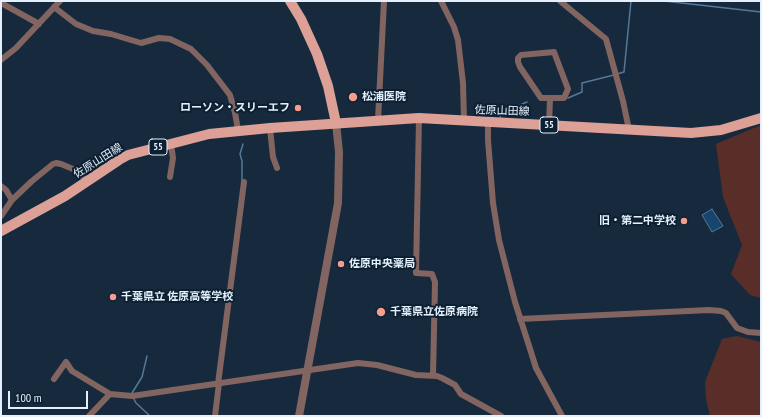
<!DOCTYPE html>
<meta charset="utf-8">
<style>
body{margin:0}
#map{position:relative;width:762px;height:417px;overflow:hidden;background:#172a3d;font-family:"PT Sans Narrow",sans-serif}
canvas{display:block}
.frame{position:absolute;inset:0;border:2px solid #e4f0fd;pointer-events:none}
.scale{position:absolute;left:8px;top:391px;width:80px;height:18px;box-sizing:border-box;border:2px solid #e4f0fd;border-top:0;padding-left:5px;font-size:12px;line-height:14px;white-space:nowrap;color:#e4f0fd;-webkit-text-stroke:3px #0d2032;paint-order:stroke}
</style>
<div id="map">
<canvas width="762" height="417"></canvas>
<div class="frame"></div>
<div class="scale">100 m</div>
</div>
<script>
const context = document.querySelector('canvas').getContext('2d');
context.lineJoin = 'round';
function fillPath(path, color) {
  context.fillStyle = color;
  context.fill(path, 'evenodd');
}
function toPath(rows) {
  const path = new Path2D();
  for (const r of rows) {
    path.moveTo(r[0], r[1]);
    for (let i = 2; i < r.length; i += 2) path.lineTo(r[i], r[i + 1]);
  }
  return path;
}
function stroke(path, color, width, dash) {
  context.strokeStyle = color;
  context.lineWidth = width;
  context.lineCap = dash ? 'butt' : 'round';
  context.setLineDash(dash || []);
  context.stroke(path);
}
function drawText(font, color, halo, rows, align = 'center') {
  context.font = font + ' "PT Sans Narrow","Noto Sans JP",sans-serif';
  context.lineWidth = 4;
  context.setLineDash([]);
  context.textBaseline = 'middle';
  context.strokeStyle = halo;
  context.fillStyle = color;
  for (const [text, x, y, turn = 0] of rows) {
    context.save();
    context.translate(x, y);
    context.rotate((+turn || 0) * Math.PI / 180);
    context.textAlign = isNaN(turn) ? turn : align;
    if (halo) context.strokeText(text, 0, 0);
    context.fillText(text, 0, 0);
    context.restore();
  }
}
const green = toPath([
 [761,125,761,298,750,295,731,274,742,245,723,197,716,144],
 [737,336,761,342,761,416,710,416,706,399,705,382,722,339]
]);
const water = toPath([
 [712,209,723,226,712,232,702,215,712,209]
]);
const stream = toPath([
 [664,1,761,12],
 [617,74,624,72,631,1],
 [568,98,582,92,582,83,614,75],
 [500,117,503,112,527,102],
 [242,182,242,161,240,154,243,144],
 [132,393,142,377,147,356],
 [133,397,136,403,150,416]
]);
const minor = toPath([
 [441,1,454,27,458,40,463,83,464,121],
 [560,1,606,39,623,101,629,130],
 [1,3,39,24],
 [54,7,76,24,93,31,111,34,141,43,159,38,170,39,191,49,207,65,230,95,235,113,238,130],
 [554,52,568,89,564,98,541,98,520,67,518,62,518,58,521,55,554,52],
 [1,60,16,48,60,1],
 [419,118,416,273,432,274,435,282,433,376],
 [378,120,384,1],
 [488,122,488,140,493,203,499,240,515,302,531,352,536,368,562,416],
 [549,125,550,98],
 [270,128,273,157,277,168],
 [170,177,173,158,171,144],
 [1,186,6,190,12,200],
 [1,216,12,200,32,181,53,164,56,163,61,164,73,169,80,174,87,182],
 [520,319,709,310,721,311,726,313,737,328,748,332,761,333],
 [54,379,66,362,72,371,110,394],
 [218,384,244,182],
 [89,416,110,394,132,396,358,363,377,365,416,375,437,376,442,378,455,385,461,394,501,416],
 [215,416,219,383]
]);
const tertiary = toPath([
 [299,416,338,203,339,152,336,123]
]);
const primary = toPath([
 [290,1,301,19,317,54,328,86,336,123],
 [1,231,65,196,119,160,128,155,209,134,270,128,419,118,691,133,721,130,761,118]
]);
const markers = [
 [353,97,5,"#f59d8f"],
 [298,108,4,"#f59d8f"],
 [684,221,4,"#f59d8f"],
 [341,264,4,"#f59d8f"],
 [113,297,4,"#f59d8f"],
 [381,312,5,"#f59d8f"]
];
const shields = [
 [549,125,18],
 [158,147,18]
];
const shieldNames = [
 ["55",549,125],
 ["55",158,147]
];
const poiNames = [
 ["松浦医院",362,97],
 ["ローソン・スリーエフ",290,108,"right"],
 ["旧・第二中学校",676,221,"right"],
 ["佐原中央薬局",349,264],
 ["千葉県立 佐原高等学校",121,297],
 ["千葉県立佐原病院",390,312]
];
const streetNames = [
 ["佐原山田線",502,111,2],
 ["佐原山田線",98,161,-32]
];
fillPath(green, '#5a2e28');
fillPath(water, '#18456e');
stroke(water, '#557899', 1);
stroke(stream, '#557899', 1.5);
stroke(minor, '#826560', 6);
stroke(tertiary, '#826560', 8);
stroke(primary, '#dca097', 10);
for (const [x, y, r, color] of markers) {
  const dot = new Path2D();
  dot.arc(x, y, r, 0, 2 * Math.PI);
  context.fillStyle = color;
  context.fill(dot);
  stroke(dot, '#0d2032', 1.5);
}
for (const [x, y, w] of shields) {
  const box = new Path2D();
  box.roundRect(x - w / 2, y - 8, w, 16, 3);
  context.fillStyle = '#0d2032';
  context.fill(box);
  stroke(box, '#e4f0fd', 1);
}
drawText('bold 10px', '#e4f0fd', null, shieldNames);
drawText('bold 11px', '#e4f0fd', '#0d2032', poiNames, 'left');
drawText('11px', '#e4f0fd', '#0d2032', streetNames);
</script>
